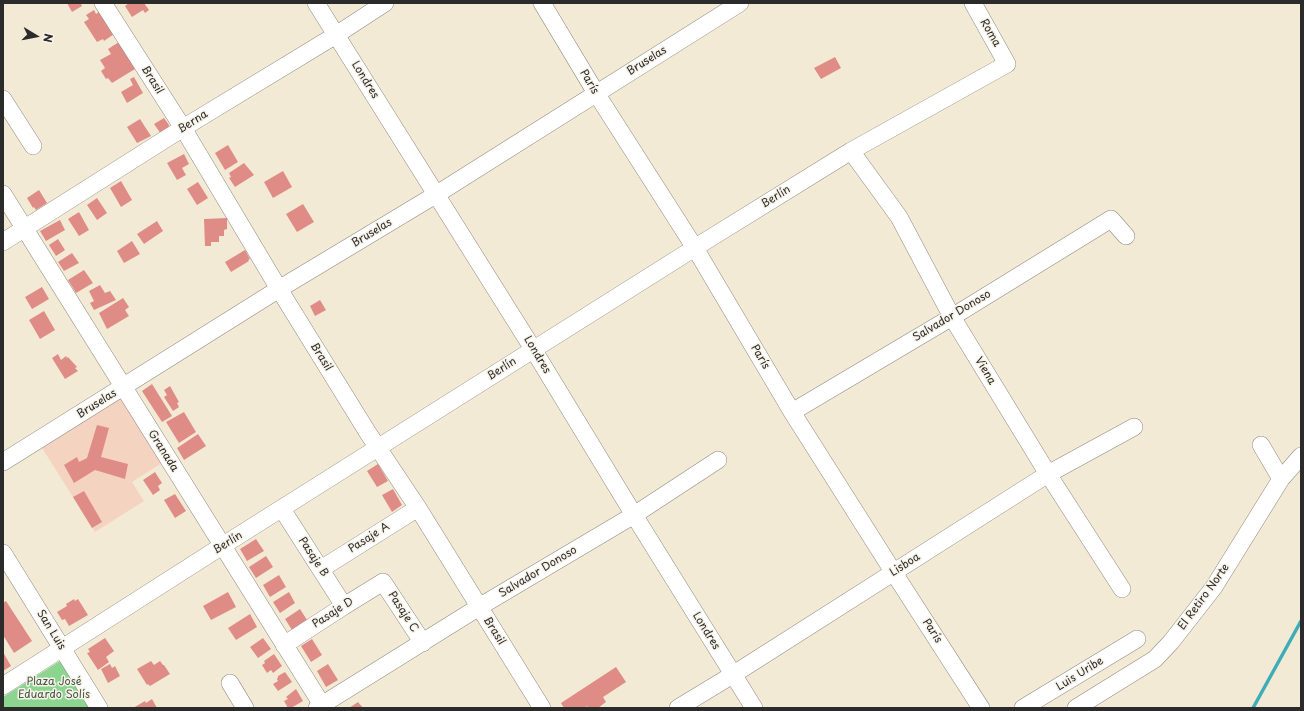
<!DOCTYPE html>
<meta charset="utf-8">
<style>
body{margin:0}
#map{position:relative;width:1304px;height:711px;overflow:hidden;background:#f3ead5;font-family:"Playpen Sans",sans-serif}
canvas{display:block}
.frame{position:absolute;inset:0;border:4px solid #2b2b2b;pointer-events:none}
.north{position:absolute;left:16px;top:16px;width:40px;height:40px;-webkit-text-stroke:3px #f7f3e8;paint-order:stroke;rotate:100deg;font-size:11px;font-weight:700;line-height:16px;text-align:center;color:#2b2b2b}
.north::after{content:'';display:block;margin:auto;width:14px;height:18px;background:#2b2b2b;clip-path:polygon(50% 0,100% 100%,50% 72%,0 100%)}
</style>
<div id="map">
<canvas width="1304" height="711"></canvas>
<div class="frame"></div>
<div class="north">N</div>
</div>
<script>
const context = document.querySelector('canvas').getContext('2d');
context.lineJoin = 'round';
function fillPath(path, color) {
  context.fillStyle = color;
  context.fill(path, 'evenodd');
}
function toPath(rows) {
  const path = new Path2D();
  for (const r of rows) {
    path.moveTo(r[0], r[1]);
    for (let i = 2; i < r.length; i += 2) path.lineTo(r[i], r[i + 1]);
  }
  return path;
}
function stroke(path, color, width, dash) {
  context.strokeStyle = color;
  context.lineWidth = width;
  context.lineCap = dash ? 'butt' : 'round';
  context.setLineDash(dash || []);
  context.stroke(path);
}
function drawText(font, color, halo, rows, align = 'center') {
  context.font = font + ' "Playpen Sans",sans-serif';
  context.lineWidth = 3;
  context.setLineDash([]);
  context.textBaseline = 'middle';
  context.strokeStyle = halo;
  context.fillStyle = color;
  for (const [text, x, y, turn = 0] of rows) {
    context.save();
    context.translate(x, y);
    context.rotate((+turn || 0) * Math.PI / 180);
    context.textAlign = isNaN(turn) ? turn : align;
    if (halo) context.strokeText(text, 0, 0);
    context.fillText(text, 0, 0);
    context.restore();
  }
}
const built = toPath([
 [121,398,162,463,132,482,144,501,95,532,42,448]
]);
const green = toPath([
 [60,661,91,708,3,708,3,697]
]);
const stream = toPath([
 [1253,708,1301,621]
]);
const building = toPath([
 [67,3,83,3,81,4,82,6,72,12],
 [129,3,144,3,149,10,145,13,143,10,132,17,125,6],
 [94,10,96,14,100,11,114,34,104,41,103,39,97,42,84,22,89,19,86,15],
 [119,42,135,69,112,83,108,78,106,79,101,71,105,68,100,60,111,54,108,49],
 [835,57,841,68,821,79,814,68],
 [134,77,143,93,127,103,121,92,133,85,130,79],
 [164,118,169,125,168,130,161,134,154,124],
 [140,119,151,136,137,143,127,127],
 [228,145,238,162,225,170,215,153],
 [184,154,189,164,182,168,186,175,177,180,167,163],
 [244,163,254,175,235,187,229,178,231,177,229,173],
 [283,171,292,187,273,198,264,182],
 [121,181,132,200,121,207,110,188],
 [198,182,208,198,197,205,187,189],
 [39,190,47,203,36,210,34,207,33,208,27,198],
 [97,198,107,213,97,220,87,205],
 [303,204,314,222,297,232,286,214],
 [79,212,89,230,79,236,68,219],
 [227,218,227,229,224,230,224,236,219,236,219,242,211,242,211,246,205,246,204,219],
 [60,220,65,230,46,241,40,231],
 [157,221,163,231,144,244,137,234],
 [58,239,65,250,56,256,49,245],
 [132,241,140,254,124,263,117,251],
 [245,250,250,259,248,260,249,261,231,272,225,262],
 [72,253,79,263,64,271,58,262],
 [84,270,93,283,76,293,68,280],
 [100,285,105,293,110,291,116,300,94,310,90,303,94,301,89,291],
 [42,287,49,299,32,309,25,297],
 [123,298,129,307,125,310,129,316,107,329,99,313],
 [320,300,326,310,315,316,310,306],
 [44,311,55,330,40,339,29,320],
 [58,354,61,360,66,356,67,358,68,357,77,367,75,368,78,371,65,379,52,358],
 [152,384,172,416,162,422,142,391],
 [170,386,179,402,177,403,179,407,173,411,164,397,167,395,164,390],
 [184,412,196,432,179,443,166,422],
 [97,425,109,428,101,457,128,464,125,479,95,470,74,483,64,465,77,457,79,462,87,458],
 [198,434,206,446,184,460,177,448],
 [378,464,388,481,377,487,367,471],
 [155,472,162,483,158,486,160,490,153,495,143,480],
 [393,489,402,505,392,512,382,495],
 [84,491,102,522,92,528,73,497],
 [175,494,186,511,175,518,164,500],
 [256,539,264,551,247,561,240,549],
 [266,556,273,567,256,578,249,567],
 [279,575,286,587,270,597,263,585],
 [228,592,236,607,211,620,203,606],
 [289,592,295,603,280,613,273,602],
 [74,599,75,601,78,599,88,615,69,626,65,619,62,620,57,612,67,606,66,604],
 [6,601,32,641,14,653,3,635,3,603],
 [300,609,307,620,292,630,285,619],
 [250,614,257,627,236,640,228,628],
 [105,638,114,651,106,657,109,662,98,670,87,653,90,652,88,649],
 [263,638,271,649,258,658,250,647],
 [312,639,322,655,311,662,301,646],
 [3,652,11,666,3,671],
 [274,654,282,666,273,673,271,670,267,673,262,665,265,663,264,661],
 [151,661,154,665,160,661,163,665,164,665,170,674,150,686,148,684,147,685,137,669],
 [110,664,112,668,115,666,120,676,108,683,101,669],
 [328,664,338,680,326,687,317,671],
 [616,667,626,682,603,697,606,702,598,708,588,708,587,706,585,708,564,708,561,703],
 [285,672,292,682,278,691,273,684,278,681,277,679,278,677,278,676],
 [296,689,303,701,291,708,288,708,284,701,288,699,286,697],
 [152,699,157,708,133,708,145,701,146,703],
 [358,702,363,708,349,708]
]);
const minor = toPath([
 [103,3,183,128,279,289,368,433,418,508,542,708],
 [316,3,533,349,634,515,754,708],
 [542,3,596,93,695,248,792,412,894,573,981,708],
 [3,99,33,146],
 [851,151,899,217,952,317,1048,474,1122,589],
 [3,194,324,708],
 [3,242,183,128,336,35,385,3],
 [792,412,952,317,1111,219,1126,236],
 [1261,445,1281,479],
 [3,462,279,289,437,194,740,3],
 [282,509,344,606],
 [3,553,99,708],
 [321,569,418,508],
 [284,645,344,606,383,582,423,643],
 [230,683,245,708],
 [3,686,222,546,704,242,851,151,1007,64,973,3],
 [317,708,479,607,634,515,718,460],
 [678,708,734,674,1048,474,1134,427],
 [1023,708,1137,639],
 [1076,708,1155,659,1171,642,1214,587,1281,479,1301,456]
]);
const streetNames = [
 ["Roma",990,33,60],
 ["Bruselas",647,61,-32],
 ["Brasil",152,80,58],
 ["Londres",365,80,58],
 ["París",589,82,59],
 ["Berna",193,122,-32],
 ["Berlín",776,197,-32],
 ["Bruselas",372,233,-31],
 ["Salvador Donoso",952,316,-31],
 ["Londres",537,355,59],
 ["Brasil",321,357,58],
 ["París",760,357,59],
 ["Berlín",502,369,-33],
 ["Viena",985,371,59],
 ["Bruselas",97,404,-32],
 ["Granada",163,451,58],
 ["Pasaje A",369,538,-32],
 ["Berlín",228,543,-32],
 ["Pasaje B",313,557,57],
 ["Lisboa",905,565,-33],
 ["Salvador Donoso",538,572,-31],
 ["El Retiro Norte",1204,597,-54],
 ["Pasaje C",403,612,57],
 ["Pasaje D",333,613,-33],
 ["San Luis",51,630,58],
 ["Brasil",494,631,58],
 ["Londres",706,631,58],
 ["París",932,631,57],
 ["Luis Uribe",1080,674,-32]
];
const parkNames = [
 ["Plaza José",54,682],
 ["Eduardo Solís",54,695]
];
fillPath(built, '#f5d3c1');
fillPath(green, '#8cd591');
stroke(stream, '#3dadb9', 3.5);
fillPath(building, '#e08c86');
stroke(minor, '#8f8a80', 18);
stroke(minor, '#fff', 17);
drawText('11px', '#2b2b2b', '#f7f3e8', streetNames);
drawText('11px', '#435644', '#f7f3e8', parkNames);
</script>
